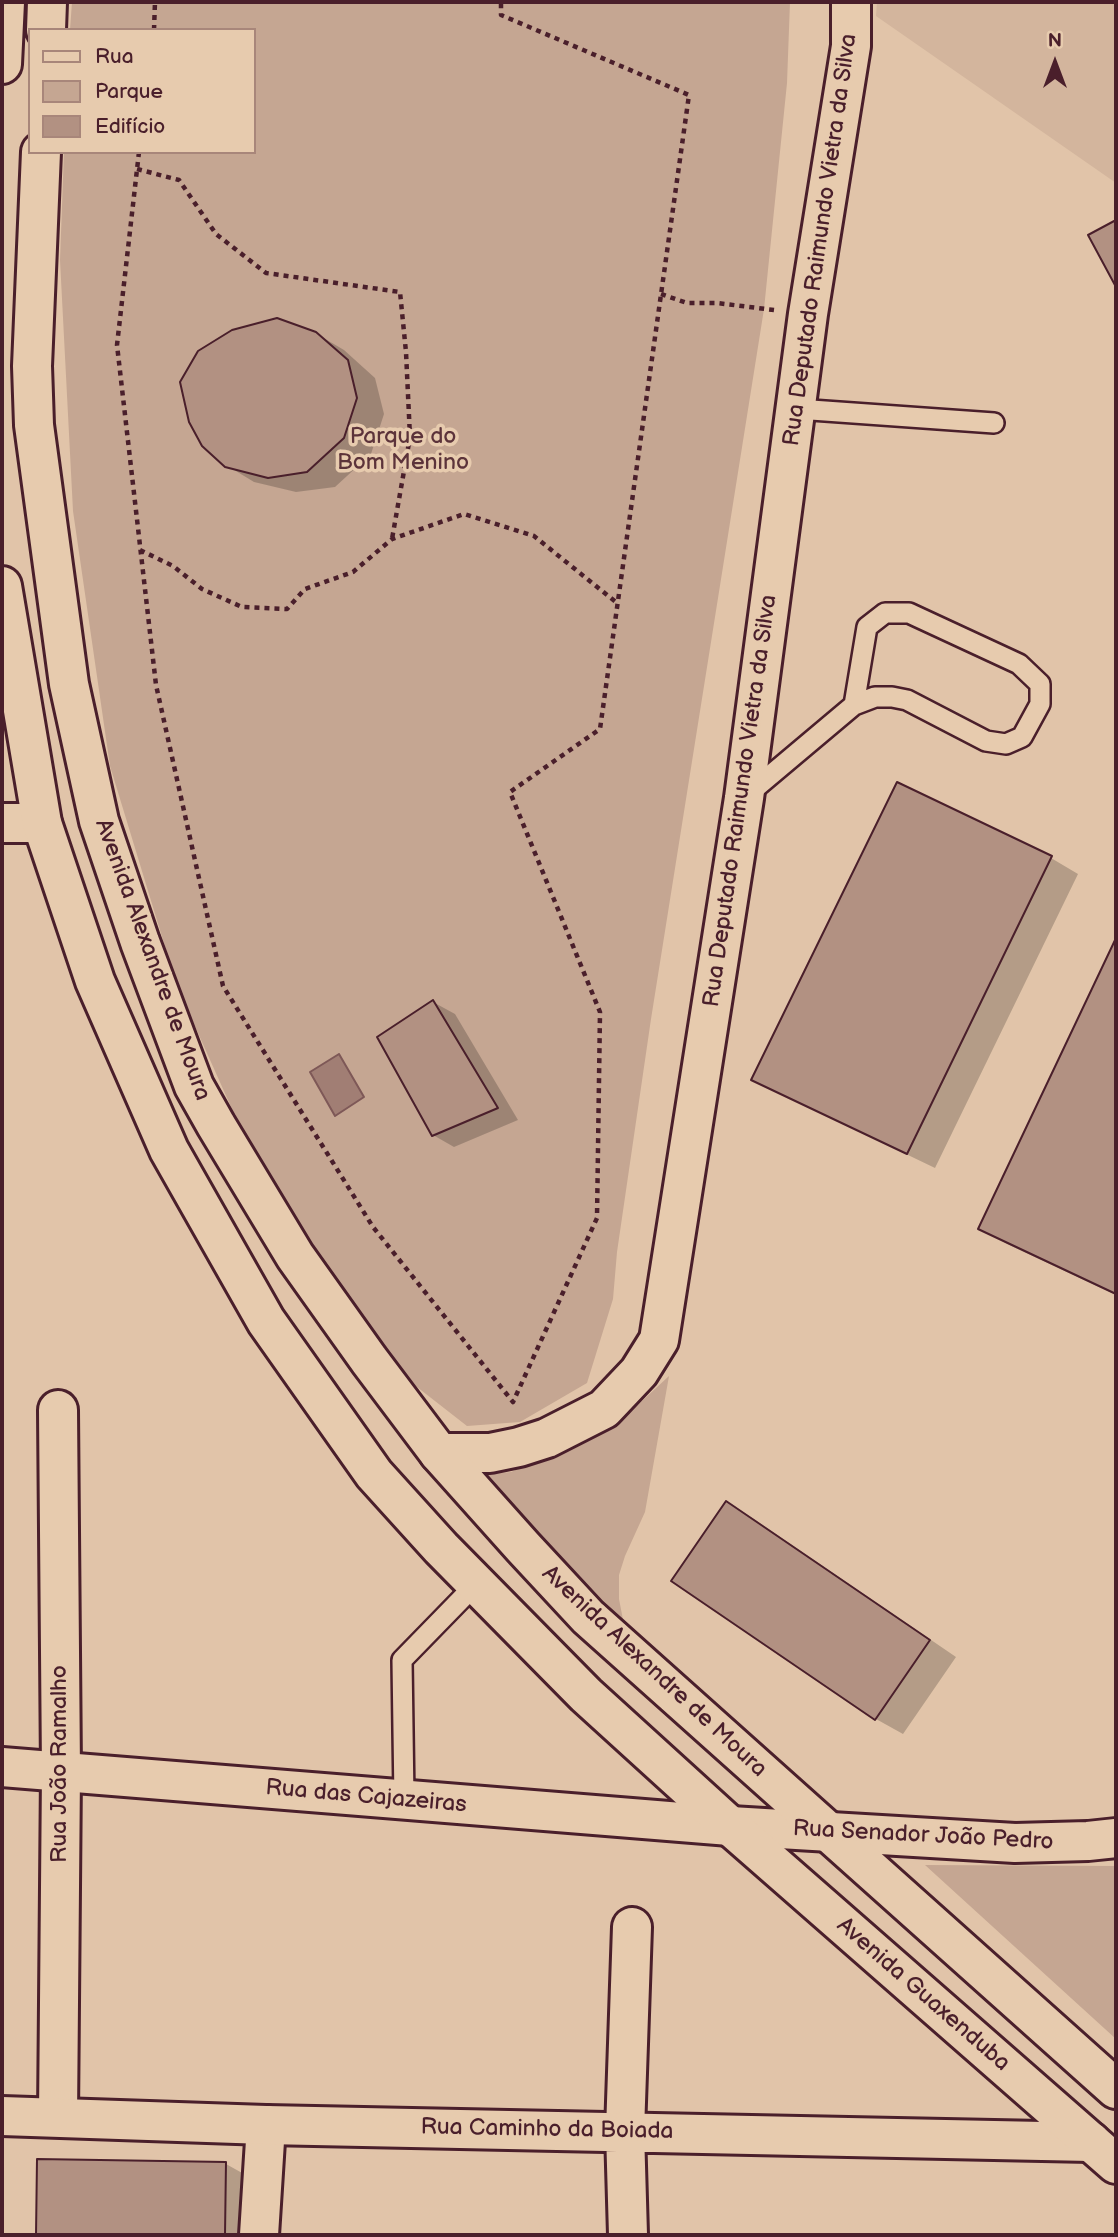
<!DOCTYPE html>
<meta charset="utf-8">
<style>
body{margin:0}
#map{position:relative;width:1118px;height:2237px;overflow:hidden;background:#e1c4a9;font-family:"Balsamiq Sans",sans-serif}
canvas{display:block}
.frame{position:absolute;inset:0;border:4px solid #4a1f2b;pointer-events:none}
.legend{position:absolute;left:28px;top:28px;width:228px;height:126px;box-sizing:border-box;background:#e7cbae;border:2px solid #a8867a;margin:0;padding:9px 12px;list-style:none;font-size:21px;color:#4a1f2b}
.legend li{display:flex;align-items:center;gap:14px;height:35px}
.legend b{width:35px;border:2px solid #a8867a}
.north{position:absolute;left:1020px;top:28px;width:70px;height:70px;-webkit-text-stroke:5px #e7cbae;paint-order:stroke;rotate:0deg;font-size:19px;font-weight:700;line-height:28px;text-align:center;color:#4a1f2b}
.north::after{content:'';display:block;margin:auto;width:24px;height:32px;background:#4a1f2b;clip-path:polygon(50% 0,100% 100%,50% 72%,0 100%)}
</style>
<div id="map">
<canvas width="1118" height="2237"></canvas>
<div class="frame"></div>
<ul class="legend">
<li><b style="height:9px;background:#e7cbae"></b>Rua</li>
<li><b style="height:19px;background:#c5a692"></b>Parque</li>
<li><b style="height:19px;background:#b29182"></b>Edifício</li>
</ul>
<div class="north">N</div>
</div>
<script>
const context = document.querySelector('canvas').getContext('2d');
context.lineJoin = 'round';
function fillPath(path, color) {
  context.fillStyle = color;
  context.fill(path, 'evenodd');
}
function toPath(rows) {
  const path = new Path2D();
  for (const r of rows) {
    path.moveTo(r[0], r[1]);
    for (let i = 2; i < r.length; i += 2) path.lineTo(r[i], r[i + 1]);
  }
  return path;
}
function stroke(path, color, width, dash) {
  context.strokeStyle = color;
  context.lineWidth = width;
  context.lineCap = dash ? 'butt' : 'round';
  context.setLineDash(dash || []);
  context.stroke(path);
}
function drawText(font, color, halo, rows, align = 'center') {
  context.font = font + ' "Balsamiq Sans",sans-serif';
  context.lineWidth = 7;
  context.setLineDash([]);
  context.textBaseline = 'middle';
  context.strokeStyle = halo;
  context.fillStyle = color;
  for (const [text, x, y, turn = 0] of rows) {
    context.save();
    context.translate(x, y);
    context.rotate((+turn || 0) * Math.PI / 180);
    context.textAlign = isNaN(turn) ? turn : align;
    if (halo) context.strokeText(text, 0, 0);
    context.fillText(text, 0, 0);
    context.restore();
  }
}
const built = toPath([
 [877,2,1116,2,1116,183,876,16]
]);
const green = toPath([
 [72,2,790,2,787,83,764,309,651,1019,617,1252,613,1299,587,1383,520,1422,467,1426,417,1387,332,1286,236,1118,177,986,110,766,73,511,60,260,64,152,254,152,254,30,70,30],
 [669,1376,645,1512,625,1556,619,1575,619,1599,625,1630,475,1476,511,1472,595,1437,628,1414],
 [925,1865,1116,1866,1116,2039]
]);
const water = toPath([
 [339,1054,364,1097,335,1116,310,1072,339,1054]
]);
const shadow = toPath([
 [315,333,344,350,375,378,384,414,371,454,335,487,296,492,254,482,226,465],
 [897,784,1051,858,1078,874,935,1168,781,1094,754,1079],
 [1116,942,1116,1295,1007,1244,980,1228],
 [433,1002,455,1014,518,1120,454,1147,433,1135],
 [727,1503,754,1519,956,1657,903,1734,876,1719,673,1581],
 [39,2161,226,2164,253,2179,252,2235,38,2235]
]);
const building = toPath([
 [1116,220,1116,287,1088,235,1116,220],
 [277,318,316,332,348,360,357,398,344,438,307,472,268,478,225,467,202,446,189,422,180,382,198,351,232,330,277,318],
 [897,782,1052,856,907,1154,751,1080,897,782],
 [1116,938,1116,1294,978,1229,1116,938],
 [433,1000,498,1108,432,1136,377,1037,433,1000],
 [726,1501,930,1640,875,1720,671,1581,726,1501],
 [37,2159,226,2162,225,2235,36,2235,37,2159]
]);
const path = toPath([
 [154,30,155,2],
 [139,152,117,345,156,685,223,986,373,1227,513,1402,597,1218,600,1012,510,792,600,729,689,95,501,15,501,2],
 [137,169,179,180,216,234,266,273,400,292,406,352,410,437,392,539],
 [661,294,687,303,717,303,774,310],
 [140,550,173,566,202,589,242,607,287,609,305,589,353,572,392,539,464,514,534,536,617,603]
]);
const lane = toPath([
 [797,409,994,423],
 [747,795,854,705,875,697,892,697,907,700,986,741,1006,744,1022,737,1040,704,1040,684,1019,664,909,613,885,613,867,627,854,705],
 [404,1800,402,1660,476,1584]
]);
const street = toPath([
 [439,1453,490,1453,519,1447,547,1438,604,1409,639,1372,659,1340,744,798,808,314,851,46,851,2],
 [58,2117,61,1772,58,1410],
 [625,2131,632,1927],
 [259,2235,266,2125]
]);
const secondary = toPath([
 [2,823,42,823],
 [2,1767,730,1826,1015,1843,1088,1841,1116,1838],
 [2,2116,266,2125,1091,2142],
 [625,2131,628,2235]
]);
const primary = toPath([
 [46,30,47,2],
 [2,64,5,2],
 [41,152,32,366,34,425,69,684,99,821,140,942,194,1086,216,1125,295,1256,369,1360,439,1453,523,1547,588,1617,1116,2089],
 [2,586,42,823,95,981,169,1150,266,1321,374,1474,441,1548,586,1695,730,1826,1116,2164]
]);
const streetNames = [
 ["Rua Deputado Raimundo Vietra da Silva",821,240,-82],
 ["Rua Deputado Raimundo Vietra da Silva",741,801,-82],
 ["Avenida Alexandre de Moura",152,960,70],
 ["Avenida Alexandre de Moura",654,1672,43],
 ["Rua João Ramalho",60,1764,-90],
 ["Rua das Cajazeiras",366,1797,5],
 ["Rua Senador João Pedro",923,1836,3],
 ["Avenida Guaxenduba",923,1995,41],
 ["Rua Caminho da Boiada",547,2130,1]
];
const parkNames = [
 ["Parque do",403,437],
 ["Bom Menino",403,463]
];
fillPath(built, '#d3b59d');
fillPath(green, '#c5a692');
fillPath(water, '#a17e74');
stroke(water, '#7e5857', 2);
fillPath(shadow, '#0003');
fillPath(building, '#b29182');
stroke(building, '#4a1f2b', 2);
stroke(lane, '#4a1f2b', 24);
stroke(street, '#4a1f2b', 44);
stroke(secondary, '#4a1f2b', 44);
stroke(primary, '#4a1f2b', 44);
stroke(path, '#4a1f2b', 4.5, [5, 5]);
stroke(lane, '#e7cbae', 19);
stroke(street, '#e7cbae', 38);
stroke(secondary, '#e7cbae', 38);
stroke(primary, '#e7cbae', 38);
drawText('23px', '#4a1f2b', '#e7cbae', streetNames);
drawText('23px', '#5c333a', '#e7cbae', parkNames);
</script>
